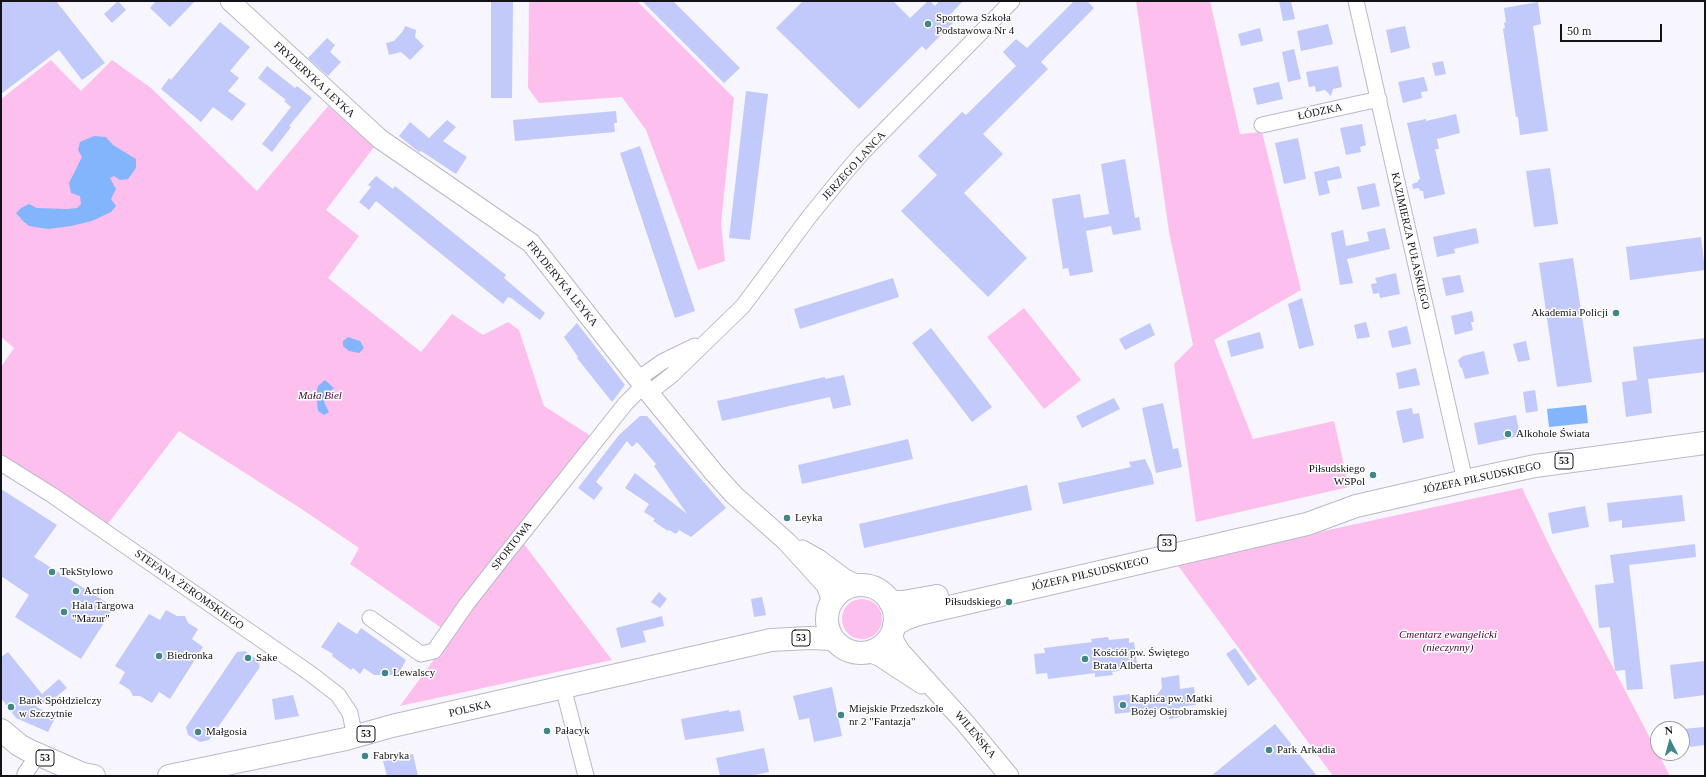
<!DOCTYPE html>
<meta charset="utf-8">
<style>
body{margin:0}
#map{position:relative;width:1706px;height:777px;overflow:hidden;background:#f7f5fd;font-family:"Times New Roman",serif}
canvas{display:block}
.frame{position:absolute;inset:0;border:2px solid #131218;pointer-events:none}
.north{position:absolute;left:1650px;top:721px;width:40px;height:40px;box-sizing:border-box;background:#fff;border:1px solid #a1a0a3;border-radius:50%;rotate:354deg;font-size:11px;font-weight:700;line-height:16px;text-align:center;color:#131218}
.north::after{content:'';display:block;margin:auto;width:14px;height:18px;background:#3f8789;clip-path:polygon(50% 0,100% 100%,50% 72%,0 100%)}
.scale{position:absolute;left:1560px;top:24px;width:102px;height:18px;box-sizing:border-box;border:2px solid #131218;border-top:0;padding-left:5px;font-size:12px;line-height:14px;white-space:nowrap;color:#131218;-webkit-text-stroke:3px #fff;paint-order:stroke}
</style>
<div id="map">
<canvas width="1706" height="777"></canvas>
<div class="frame"></div>
<div class="north">N</div>
<div class="scale">50 m</div>
</div>
<script>
const context = document.querySelector('canvas').getContext('2d');
context.lineJoin = 'round';
function fillPath(path, color) {
  context.fillStyle = color;
  context.fill(path, 'evenodd');
}
function toPath(rows) {
  const path = new Path2D();
  for (const r of rows) {
    if (r.length === 3) {
      path.moveTo(r[0] + r[2], r[1]);
      path.arc(r[0], r[1], r[2], 0, 2 * Math.PI);
      continue;
    }
    path.moveTo(r[0], r[1]);
    for (let i = 2; i < r.length; i += 2) path.lineTo(r[i], r[i + 1]);
  }
  return path;
}
function stroke(path, color, width, dash) {
  context.strokeStyle = color;
  context.lineWidth = width;
  context.lineCap = dash ? 'butt' : 'round';
  context.setLineDash(dash || []);
  context.stroke(path);
}
function drawText(font, color, halo, rows, align = 'center') {
  context.font = font + ' "Times New Roman",serif';
  context.lineWidth = 3;
  context.setLineDash([]);
  context.textBaseline = 'middle';
  context.strokeStyle = halo;
  context.fillStyle = color;
  for (const [text, x, y, turn = 0] of rows) {
    context.save();
    context.translate(x, y);
    context.rotate((+turn || 0) * Math.PI / 180);
    context.textAlign = isNaN(turn) ? turn : align;
    if (halo) context.strokeText(text, 0, 0);
    context.fillText(text, 0, 0);
    context.restore();
  }
}
const green = toPath([
 [529,1,637,1,734,98,721,223,725,261,698,270,646,130,622,97,539,103,528,88],
 [1136,1,1210,1,1240,134,1262,132,1301,290,1214,340,1253,439,1334,421,1349,487,1196,522,1174,364,1193,345,1169,232],
 [51,60,81,91,112,60,151,88,257,191,328,106,374,147,326,210,359,236,328,278,421,352,452,314,483,335,508,322,519,330,544,406,594,438,443,629,350,564,359,548,300,508,179,431,107,525,1,453,1,367,14,348,1,337,1,99],
 [1024,308,1081,380,1044,409,987,337],
 [1522,488,1553,553,1670,776,1333,776,1176,563],
 [521,540,612,660,400,706],
 [862,619,20]
]);
const water = toPath([
 [94,136,106,137,113,145,136,159,136,168,128,179,120,180,114,176,110,178,116,189,111,199,116,206,111,212,92,221,71,226,48,229,29,226,23,221,16,213,21,208,29,204,37,208,67,209,77,208,81,204,80,196,71,193,69,183,82,157,78,150,80,142],
 [348,337,360,341,364,348,359,353,349,351,343,346,343,341],
 [325,380,334,388,328,393,324,402,329,412,324,415,318,411,316,393,318,386],
 [1586,405,1588,423,1549,427,1547,409]
]);
const building = toPath([
 [1,1,56,1,105,63,82,80,59,50,1,94],
 [118,1,126,10,112,23,104,14],
 [156,1,195,1,170,27,150,8],
 [491,1,513,1,512,98,491,98],
 [642,1,673,1,740,68,724,83],
 [803,1,893,1,910,18,928,1,930,1,935,6,939,1,963,1,948,17,953,23,926,50,922,46,859,109,776,28],
 [1074,1,1087,1,1094,8,1041,62,1048,69,983,134,1003,154,964,193,1027,258,988,297,901,211,937,175,918,156,962,112,966,115,1016,66,1003,52,1016,39,1027,48],
 [1279,1,1291,1,1295,19,1283,21],
 [1538,2,1541,24,1533,26,1548,131,1520,135,1518,117,1516,117,1503,29,1505,28,1504,23,1506,22,1504,8],
 [220,22,250,47,230,71,239,78,228,91,246,104,232,121,213,107,201,122,161,89,169,78,171,80],
 [1328,24,1333,44,1301,51,1297,31],
 [405,26,416,30,415,37,424,46,410,60,401,52,389,55,386,43,394,41,403,31],
 [1405,26,1410,48,1391,53,1386,30],
 [1260,28,1263,41,1241,46,1238,34],
 [327,38,335,45,330,52,341,62,328,76,308,58],
 [1294,49,1301,79,1288,82,1282,52],
 [1443,61,1446,74,1435,76,1432,63],
 [267,66,295,88,297,86,312,98,289,126,291,127,272,152,262,144,291,107,284,101,286,100,258,78],
 [1338,66,1342,87,1333,89,1331,96,1325,90,1316,92,1315,86,1309,87,1306,72],
 [1424,77,1428,91,1421,92,1422,98,1403,103,1398,82],
 [1279,82,1283,99,1257,105,1253,88],
 [746,91,768,94,750,240,729,238],
 [616,111,617,123,614,123,615,132,515,141,513,120],
 [1456,114,1460,133,1437,139,1439,149,1435,149,1445,194,1424,199,1423,191,1420,191,1419,188,1413,189,1412,184,1418,182,1418,180,1420,179,1407,123,1426,119,1426,121],
 [447,120,456,127,443,141,467,157,456,174,421,151,419,152,399,136,410,122,429,138],
 [1362,124,1366,145,1360,147,1361,152,1346,155,1340,128],
 [1298,138,1306,179,1284,184,1275,143],
 [640,146,695,311,675,318,620,153],
 [1125,159,1135,218,1139,217,1141,230,1113,235,1111,226,1086,231,1093,272,1070,276,1068,268,1063,269,1052,199,1080,194,1084,218,1109,214,1101,164],
 [1339,166,1342,178,1327,181,1330,193,1319,196,1314,172],
 [1550,168,1558,224,1534,227,1526,171],
 [376,176,393,189,395,186,506,275,504,278,545,313,540,320,511,298,508,297,503,304,376,201,369,210,359,202,371,187,368,185],
 [1375,183,1380,206,1362,210,1357,187],
 [1385,228,1390,249,1347,259,1353,283,1340,285,1331,233,1343,230,1346,246,1369,241,1367,232],
 [1476,228,1479,243,1454,249,1455,253,1437,257,1433,237],
 [1701,237,1705,270,1630,280,1626,247],
 [1573,258,1592,382,1557,387,1539,263],
 [1396,273,1400,294,1380,298,1379,293,1373,294,1371,284,1377,283,1375,278],
 [1460,275,1464,292,1446,296,1442,278],
 [893,278,899,297,800,329,794,309],
 [1302,298,1314,345,1299,349,1288,304],
 [1472,311,1474,322,1471,322,1473,330,1455,335,1451,316],
 [1366,322,1370,337,1357,339,1354,325],
 [577,323,625,385,612,402,577,358,578,357,564,337],
 [1150,323,1155,335,1125,350,1119,339],
 [1407,326,1411,344,1392,348,1388,331],
 [931,328,992,407,972,422,912,343],
 [1260,332,1264,348,1231,357,1227,341],
 [1705,338,1705,372,1648,379,1652,413,1626,417,1622,382,1637,380,1633,347],
 [1526,341,1530,360,1518,362,1513,344],
 [1484,351,1489,374,1465,379,1462,368,1460,367,1458,360,1463,356],
 [1416,368,1420,385,1399,389,1396,373],
 [844,375,851,405,833,409,830,397,722,421,717,401,825,377,825,379],
 [1535,390,1538,411,1526,413,1523,392],
 [1114,398,1120,409,1082,428,1076,416],
 [1163,403,1173,449,1178,448,1182,467,1156,473,1142,408],
 [1412,408,1413,414,1419,413,1424,438,1403,443,1396,411],
 [1516,415,1520,436,1478,445,1474,423],
 [640,416,647,416,726,508,691,537,679,530,676,534,669,530,668,531,653,521,655,519,644,512,649,504,625,488,635,473,687,514,654,466,656,464,637,442,632,447,627,441,596,482,603,488,594,500,578,488,619,435],
 [908,439,913,459,802,484,798,465],
 [1145,459,1152,474,1154,484,1063,504,1058,483,1131,467,1129,462],
 [1027,485,1032,510,864,548,859,524],
 [1,489,57,525,34,557,114,607,81,659,15,617,29,595,1,576],
 [1682,495,1685,521,1622,528,1622,520,1609,522,1607,503],
 [1585,506,1589,527,1552,534,1548,513],
 [1695,544,1696,557,1629,565,1643,689,1627,690,1625,670,1615,671,1610,627,1599,628,1595,585,1614,583,1610,555],
 [659,592,667,599,660,608,651,602],
 [762,597,766,615,754,617,751,599],
 [166,610,177,616,185,616,188,623,198,629,192,639,203,647,170,699,159,692,152,703,140,696,133,696,130,690,119,683,125,672,115,666,149,614,160,620],
 [662,616,664,626,643,631,646,642,621,648,616,628],
 [338,622,357,634,361,628,406,660,398,675,374,675,364,668,360,674,353,668,351,670,332,656,333,654,321,647],
 [1108,637,1109,640,1129,638,1129,643,1134,642,1137,664,1132,664,1132,669,1112,672,1113,675,1095,677,1095,673,1048,679,1047,673,1036,674,1034,654,1045,653,1044,648,1092,642,1091,639],
 [1235,648,1257,679,1248,686,1226,654],
 [245,651,258,660,260,667,209,740,200,742,188,735,186,727,237,652],
 [8,652,42,694,59,679,67,688,51,701,36,707,56,716,48,732,16,718,1,698,1,657],
 [1705,661,1705,695,1674,699,1670,665],
 [1179,675,1180,689,1194,687,1196,705,1180,707,1181,717,1169,719,1168,708,1115,714,1113,696,1131,694,1132,698,1157,695,1162,688,1161,678],
 [832,687,842,736,814,742,809,718,799,720,793,696],
 [293,695,299,716,275,720,272,699],
 [729,710,729,712,740,710,744,731,685,740,681,719],
 [1275,724,1317,776,1211,776],
 [1705,727,1705,745,1690,747,1689,741,1682,742,1682,729],
 [764,748,769,772,750,776,720,776,716,758],
 [413,754,418,776,387,776,383,761]
]);
const minor = toPath([
 [1356,1,1465,481],
 [1262,125,1379,99],
 [638,379,662,362,695,346],
 [649,393,673,374,743,306,809,217,844,174,863,152,1012,1],
 [1,463,52,495,311,674,338,695,350,713,355,737],
 [370,618,421,654,434,651,466,605,505,555,626,403,643,386],
 [563,687,586,776],
 [26,776,25,774,38,754]
]);
const tertiary = toPath([
 [230,1,380,139,531,243,649,393,715,474,734,495,787,542,826,585,832,601],
 [802,550,818,559,845,579,858,585],
 [892,633,895,643,900,651,966,724,1009,776],
 [868,652,879,656,922,684]
]);
const primary = toPath([
 [861,619,34],
 [890,602,903,602,937,596],
 [894,625,905,619,919,614,1307,524,1356,506,1465,481,1535,466,1705,443],
 [1,730,19,745,28,750,83,774,94,776],
 [169,776,346,739,392,726,771,640,809,638,832,639]
]);
const markers = [
 [928,24,4,"#3f8789"],
 [1616,313,4,"#3f8789"],
 [1508,434,4,"#3f8789"],
 [1373,475,4,"#3f8789"],
 [787,518,4,"#3f8789"],
 [52,572,4,"#3f8789"],
 [76,591,4,"#3f8789"],
 [1009,602,4,"#3f8789"],
 [64,612,4,"#3f8789"],
 [159,656,4,"#3f8789"],
 [248,658,4,"#3f8789"],
 [1085,659,4,"#3f8789"],
 [385,673,4,"#3f8789"],
 [1123,705,4,"#3f8789"],
 [11,707,4,"#3f8789"],
 [841,715,4,"#3f8789"],
 [547,731,4,"#3f8789"],
 [198,732,4,"#3f8789"],
 [1269,750,4,"#3f8789"],
 [365,756,4,"#3f8789"]
];
const shields = [
 [1564,461,18],
 [1167,543,18],
 [801,638,18],
 [366,734,18],
 [45,758,18]
];
const shieldNames = [
 ["53",1564,461],
 ["53",1167,543],
 ["53",801,638],
 ["53",366,734],
 ["53",45,758]
];
const poiNames = [
 ["Sportowa Szkoła",936,18],
 ["Podstawowa Nr 4",936,31],
 ["Akademia Policji",1608,313,"right"],
 ["Alkohole Świata",1516,434],
 ["Piłsudskiego",1365,469,"right"],
 ["WSPol",1365,482,"right"],
 ["Leyka",795,518],
 ["TekStylowo",60,572],
 ["Action",84,591],
 ["Piłsudskiego",1001,602,"right"],
 ["Hala Targowa",72,606],
 ["\"Mazur\"",72,619],
 ["Kościół pw. Świętego",1093,653],
 ["Brata Alberta",1093,666],
 ["Biedronka",167,656],
 ["Sake",256,658],
 ["Lewalscy",393,673],
 ["Kaplica pw. Matki",1131,699],
 ["Bożej Ostrobramskiej",1131,712],
 ["Bank Spółdzielczy",19,701],
 ["w Szczytnie",19,714],
 ["Miejskie Przedszkole",849,709],
 ["nr 2 \"Fantazja\"",849,722],
 ["Pałacyk",555,731],
 ["Małgosia",206,732],
 ["Park Arkadia",1277,750],
 ["Fabryka",373,756]
];
const streetNames = [
 ["FRYDERYKA LEYKA",314,80,43],
 ["ŁÓDZKA",1320,112,-12],
 ["JERZEGO LANCA",854,166,-48],
 ["KAZIMIERZA PUŁASKIEGO",1410,241,77],
 ["FRYDERYKA LEYKA",562,284,51],
 ["JÓZEFA PIŁSUDSKIEGO",1482,478,-12],
 ["SPORTOWA",512,546,-52],
 ["JÓZEFA PIŁSUDSKIEGO",1090,574,-13],
 ["STEFANA ŻEROMSKIEGO",189,590,35],
 ["POLSKA",470,709,-13],
 ["WILEŃSKA",975,735,50]
];
const parkNames = [
 ["Mała Biel",320,396],
 ["Cmentarz ewangelicki",1448,635],
 ["(nieczynny)",1448,648]
];
fillPath(green, '#fdc0ee');
fillPath(water, '#83b5fc');
fillPath(building, '#c1cafb');
stroke(minor, '#bcb8ca', 17);
stroke(tertiary, '#bcb8ca', 21);
stroke(primary, '#bcb8ca', 24);
stroke(minor, '#fff', 15);
stroke(tertiary, '#fff', 19);
stroke(primary, '#fff', 22);
for (const [x, y, r, color] of markers) {
  const dot = new Path2D();
  dot.arc(x, y, r, 0, 2 * Math.PI);
  context.fillStyle = color;
  context.fill(dot);
  stroke(dot, '#fff', 1.5);
}
for (const [x, y, w] of shields) {
  const box = new Path2D();
  box.roundRect(x - w / 2, y - 8, w, 16, 3);
  context.fillStyle = '#fff';
  context.fill(box);
  stroke(box, '#131218', 1);
}
drawText('bold 10px', '#131218', null, shieldNames);
drawText('11px', '#131218', '#fff', poiNames, 'left');
drawText('11px', '#131218', '#fff', streetNames);
drawText('italic 11px', '#48053e', '#fff', parkNames);
</script>
